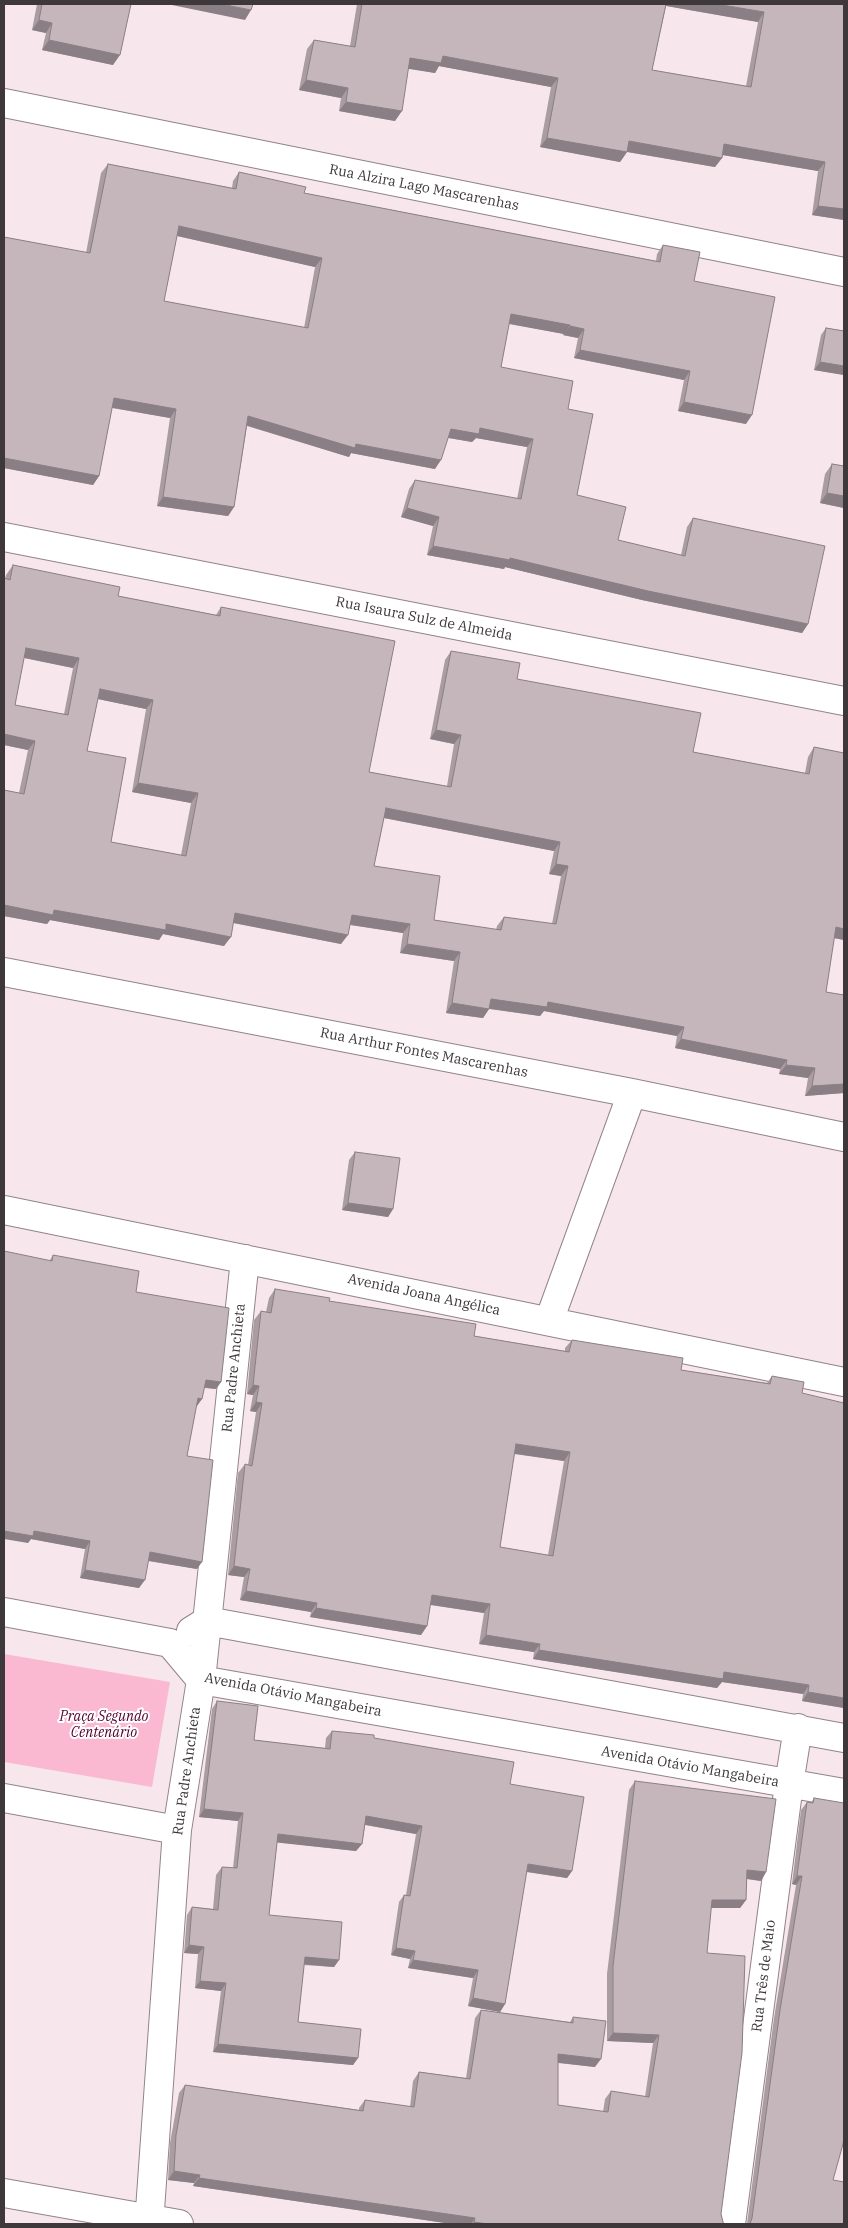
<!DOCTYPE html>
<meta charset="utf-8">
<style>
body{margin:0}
#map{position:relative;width:848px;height:2228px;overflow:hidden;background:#f7e7ed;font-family:"IBM Plex Serif",serif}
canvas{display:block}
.frame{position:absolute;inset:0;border:5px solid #3e383a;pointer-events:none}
</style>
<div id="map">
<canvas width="848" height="2228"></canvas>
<div class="frame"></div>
</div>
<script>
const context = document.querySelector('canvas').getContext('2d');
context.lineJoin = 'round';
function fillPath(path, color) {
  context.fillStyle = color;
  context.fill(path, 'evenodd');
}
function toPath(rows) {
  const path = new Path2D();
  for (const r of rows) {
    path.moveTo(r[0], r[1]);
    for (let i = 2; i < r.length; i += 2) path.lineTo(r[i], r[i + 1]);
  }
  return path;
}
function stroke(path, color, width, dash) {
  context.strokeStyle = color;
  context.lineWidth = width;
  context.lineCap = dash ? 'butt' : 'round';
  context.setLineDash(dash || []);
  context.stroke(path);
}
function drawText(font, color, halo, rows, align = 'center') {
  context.font = font + ' "IBM Plex Serif",serif';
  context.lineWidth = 4;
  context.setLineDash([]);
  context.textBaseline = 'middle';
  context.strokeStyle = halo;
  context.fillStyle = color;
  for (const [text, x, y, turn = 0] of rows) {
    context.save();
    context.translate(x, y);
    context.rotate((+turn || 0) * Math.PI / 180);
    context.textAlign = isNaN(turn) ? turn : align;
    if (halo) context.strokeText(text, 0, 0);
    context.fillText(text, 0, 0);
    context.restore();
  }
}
const green = toPath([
 [4,1654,170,1682,152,1787,4,1762]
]);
const minor = toPath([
 [4,103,844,272],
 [4,537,844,701],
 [4,972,632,1093,844,1137],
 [4,1210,844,1382],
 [549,1321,632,1093],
 [4,1612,170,1643],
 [191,1631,207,1621,844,1738],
 [170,1643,201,1680,844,1793],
 [4,1798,177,1830],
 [4,2193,179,2224],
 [149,2224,177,1830,201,1680,245,1259],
 [731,2224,789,1784,798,1728]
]);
const wall = toPath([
 [37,4,131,4,113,65,42,50,46,33,32,30],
 [357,4,844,4,844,220,812,215,818,171,722,155,722,158,715,167,627,152,620,162,540,147,551,87,439,66,435,73,408,68,395,121,339,111,341,98,299,90,307,49,314,40,350,46],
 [666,6,758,22,746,86,652,70],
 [108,164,232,188,233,181,239,172,304,193,656,261,657,254,663,245,694,281,746,424,678,411,684,380,574,358,578,338,563,335,564,334,509,324,501,367,568,409,577,495,618,540,681,555,687,527,693,518,808,624,802,633,642,600,505,567,504,569,427,555,433,526,401,517,409,489,415,480,517,499,527,447,476,438,472,442,448,438,435,469,351,453,349,457,247,426,234,507,228,516,157,506,170,418,112,408,99,476,93,485,4,468,4,237,86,253,101,173],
 [177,236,315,267,304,328,164,301],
 [826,328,844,331,844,375,814,370,821,335],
 [832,464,844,466,844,508,820,503,825,474],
 [13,565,118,596,216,615,221,607,369,772,447,786,454,744,430,739,445,660,451,651,517,679,693,752,805,773,808,757,814,747,844,753,844,940,834,938,826,992,844,995,844,1093,805,1096,808,1078,779,1074,780,1069,675,1048,677,1036,544,1011,540,1016,489,1009,483,1018,446,1013,454,961,400,953,403,933,350,925,341,944,233,923,224,946,163,934,159,940,50,920,47,924,4,916,4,790,19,793,28,750,4,745,5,579,6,575],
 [24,658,73,668,64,714,15,705],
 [98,699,146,709,132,792,191,803,181,855,111,842,87,751],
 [384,818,554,851,549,874,561,876,552,924,504,917,497,926,496,930,434,920,374,866],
 [355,1152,393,1209,388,1217,342,1210,349,1160],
 [53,1255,136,1292,221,1382,216,1389,204,1388,202,1399,196,1406,187,1456,197,1569,148,1561,139,1588,80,1578,85,1549,31,1539,28,1543,50,1260],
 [275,1289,329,1301,474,1336,565,1351,565,1348,572,1340,681,1370,767,1383,772,1376,802,1393,844,1708,802,1701,803,1694,722,1682,717,1688,533,1659,534,1652,479,1644,484,1613,430,1605,427,1626,421,1635,310,1617,311,1612,240,1600,244,1577,228,1575,238,1473,245,1464,248,1465,256,1412,250,1411,253,1395,247,1394,254,1320,261,1311,266,1312,269,1298],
 [514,1454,564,1461,548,1555,500,1547],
 [217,1701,254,1740,325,1748,326,1738,332,1731,374,1738,510,1784,572,1871,567,1878,526,1872,505,2004,500,2012,468,2006,473,1978,408,1968,410,1959,391,1955,399,1902,404,1895,406,1895,416,1834,365,1825,362,1844,356,1851,277,1842,269,1915,339,1960,334,1967,304,1965,298,2022,358,2058,353,2065,213,2052,221,1991,195,1988,198,1954,184,1953,187,1915,192,1907,213,1909,216,1875,222,1867,233,1868,238,1821,199,1817,212,1709],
 [635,1781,766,1872,761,1881,747,1879,746,1900,740,1908,711,1908,707,1953,721,2214,723,2222,724,2224,452,2224,193,2186,194,2183,168,2180,170,2143,179,2093,185,2085,359,2110,359,2108,365,2100,410,2107,413,2081,419,2072,466,2078,475,2018,481,2010,570,2022,573,2017,595,2067,558,2063,558,2105,603,2112,605,2099,611,2091,645,2097,653,2043,607,2041,607,1974,629,1790],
 [814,1798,833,2180,844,2224,747,2224,774,2018,796,1885,792,1884,801,1810,807,1802,811,1803]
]);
const shadedWall = toPath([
 [167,4,221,4,251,10,245,20],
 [662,4,716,4,764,12,758,22,661,5],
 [39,20,52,23,46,33,32,30],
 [49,40,120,55,113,65,42,50],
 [443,56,558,78,551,87,439,66,435,73,403,68,410,58],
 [306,80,348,88,341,98,299,90],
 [346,102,402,111,395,121,339,111],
 [547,138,627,152,620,162,540,147],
 [629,141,722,158,715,167,622,151],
 [724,144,825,162,818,171,717,154],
 [818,206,844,209,844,220,812,215],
 [179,226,322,258,315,267,173,235],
 [511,314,570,325,564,334,505,323],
 [570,326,584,329,578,338,563,335],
 [580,350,690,371,684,380,574,358],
 [820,362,844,366,844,375,814,370],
 [114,398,176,409,170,418,108,407],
 [684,402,752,415,746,424,678,411],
 [248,416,356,444,441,460,435,469,351,453,349,457,242,424],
 [480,428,533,439,527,447,476,438,472,442,444,437,451,429],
 [4,458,99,476,93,485,4,468],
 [827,493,844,496,844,508,820,503],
 [163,497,234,507,228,516,157,506],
 [407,508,439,517,433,526,401,517],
 [433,546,510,558,808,624,802,633,642,600,505,567,504,569,427,555],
 [26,648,79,658,73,668,20,657],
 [100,689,153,700,146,709,93,698],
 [436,730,461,735,454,744,430,739],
 [4,734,35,741,28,750,4,745],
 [138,783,198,793,191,803,132,792],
 [386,808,560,842,554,851,379,817],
 [556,864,568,866,561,876,549,874],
 [4,905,54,910,166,924,231,937,224,946,163,934,159,940,50,920,47,924,4,916],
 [235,913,348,935,341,944,229,922],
 [352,915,410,924,403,933,345,924],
 [836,927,844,929,844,940,829,937],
 [407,944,460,952,454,961,400,953],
 [491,999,548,1002,684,1027,677,1036,544,1011,540,1016,485,1008],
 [452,1003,489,1009,483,1018,446,1013],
 [681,1039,787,1060,780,1069,675,1048],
 [786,1065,815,1068,808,1078,779,1074],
 [844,1084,844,1093,805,1096,812,1086],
 [348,1203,393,1209,388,1217,342,1210],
 [206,1380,221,1382,216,1389,201,1387],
 [253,1385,259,1386,253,1395,247,1394],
 [198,1398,202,1399,197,1406,193,1406],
 [256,1402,262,1403,256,1412,250,1411],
 [516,1444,570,1452,564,1461,510,1453],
 [4,1531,34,1531,90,1541,85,1549,31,1539,28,1543,4,1539],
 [150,1552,202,1562,197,1569,144,1560],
 [234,1566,250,1569,244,1577,228,1575],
 [85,1570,145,1580,139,1588,80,1578],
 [246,1591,317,1603,311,1612,240,1600],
 [432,1595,490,1604,484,1613,426,1604],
 [316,1608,427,1626,421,1635,310,1617],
 [486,1635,540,1644,534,1652,479,1644],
 [539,1650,724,1672,809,1685,803,1694,722,1682,717,1688,533,1659],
 [808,1692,844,1698,844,1708,802,1701],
 [204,1809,243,1813,238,1821,199,1817],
 [366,1816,422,1826,416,1834,361,1824],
 [278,1834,362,1844,356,1851,272,1842],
 [528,1864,572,1871,567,1878,522,1871],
 [747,1870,766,1872,761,1881,741,1878],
 [797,1876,802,1876,796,1885,792,1884],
 [712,1900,746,1900,740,1908,706,1908],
 [189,1945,204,1947,198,1954,184,1953],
 [396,1948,415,1951,410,1959,391,1955],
 [305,1957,339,1960,334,1967,300,1964],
 [413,1960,478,1970,473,1978,408,1968],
 [200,1981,226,1983,221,1991,195,1988],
 [473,1998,505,2004,500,2012,468,2006],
 [613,2033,659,2035,653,2043,607,2041],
 [218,2044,358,2058,353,2065,213,2052],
 [558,2054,601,2059,595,2067,552,2062],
 [174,2171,200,2175,194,2183,168,2180],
 [199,2178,475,2218,471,2224,452,2224,193,2186],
 [474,2222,488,2224,473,2224]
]);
const building = toPath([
 [42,4,131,4,120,55,49,40,52,23,39,20,42,4],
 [221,4,253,4,251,10,221,4],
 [362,4,666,4,652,70,751,87,764,12,716,4,844,4,844,209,818,206,825,162,724,144,722,158,629,141,627,152,547,138,558,78,443,56,441,63,410,58,402,111,346,102,348,88,306,80,314,40,355,47,362,4],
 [108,164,236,189,239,172,306,187,304,193,660,262,663,245,700,252,694,281,775,297,752,415,684,402,690,371,580,350,584,329,570,326,570,325,511,314,501,367,573,381,568,409,593,414,577,495,626,507,618,540,685,556,693,518,825,546,808,624,648,591,510,558,510,560,433,546,439,517,407,508,415,480,521,499,533,439,480,428,479,434,451,429,441,460,356,444,355,448,248,416,234,507,163,497,176,409,114,398,99,476,4,458,4,237,90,253,108,164],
 [179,226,322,258,308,328,164,301,179,226],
 [826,328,844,331,844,366,820,362,826,328],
 [832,464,844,466,844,496,827,493,832,464],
 [13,565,120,587,118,596,220,616,221,607,395,641,369,772,451,787,461,735,436,730,451,651,520,663,517,679,701,713,693,752,809,774,814,747,844,753,844,929,836,927,826,992,844,995,844,1084,812,1086,815,1068,786,1065,787,1060,681,1039,684,1027,548,1002,547,1007,491,999,489,1009,452,1003,460,952,407,944,410,924,352,915,348,935,235,913,231,937,166,924,166,930,54,910,53,915,4,905,4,790,24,794,35,741,4,734,4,578,10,580,13,565],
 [26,648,79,658,68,715,15,705,26,648],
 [100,689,153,700,138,783,198,793,186,856,111,842,126,758,87,751,100,689],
 [386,808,560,842,556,864,568,866,556,924,504,917,501,930,434,920,440,876,374,866,386,808],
 [355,1152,400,1158,393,1209,348,1203,355,1152],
 [4,1251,52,1261,53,1255,139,1271,136,1292,229,1308,221,1382,206,1380,202,1399,198,1398,187,1456,213,1460,202,1562,150,1552,145,1580,85,1570,90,1541,34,1531,33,1536,4,1531,4,1251],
 [275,1289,330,1298,329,1301,476,1324,474,1336,569,1352,572,1340,683,1358,681,1370,770,1384,772,1376,804,1382,802,1393,844,1403,844,1698,808,1692,809,1685,724,1672,723,1679,539,1650,540,1644,486,1635,490,1604,432,1595,427,1626,316,1608,317,1603,246,1591,250,1569,234,1566,245,1464,252,1466,262,1403,256,1402,259,1386,253,1385,261,1311,271,1313,275,1289],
 [516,1444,570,1452,553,1556,500,1547,516,1444],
 [217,1701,258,1706,254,1740,330,1749,332,1731,374,1735,374,1738,514,1762,510,1784,584,1797,572,1871,528,1864,505,2004,473,1998,478,1970,413,1960,415,1951,396,1948,404,1895,410,1896,422,1826,366,1816,362,1844,278,1834,269,1915,342,1922,339,1960,305,1957,298,2022,361,2029,358,2058,218,2044,226,1983,200,1981,204,1947,189,1945,192,1907,218,1910,222,1867,237,1868,243,1813,204,1809,217,1701],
 [635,1781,776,1799,766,1872,747,1870,746,1900,712,1900,707,1953,745,1956,742,2053,721,2214,723,2222,724,2224,488,2224,474,2222,475,2218,199,2178,200,2175,174,2171,176,2135,185,2085,363,2111,365,2100,414,2107,419,2072,470,2079,481,2010,573,2023,573,2017,606,2021,601,2059,558,2054,558,2105,608,2112,611,2091,649,2097,659,2035,613,2033,613,1966,635,1781],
 [814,1798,844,1803,844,2137,843,2144,833,2180,844,2182,844,2224,750,2224,752,2218,780,2010,802,1876,797,1876,807,1802,813,1803,814,1798]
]);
const streetNames = [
 ["Rua Alzira Lago Mascarenhas",424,188,11],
 ["Rua Isaura Sulz de Almeida",424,619,11],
 ["Rua Arthur Fontes Mascarenhas",424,1053,11],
 ["Avenida Joana Angélica",424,1295,12],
 ["Rua Padre Anchieta",234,1368,-84],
 ["Avenida Otávio Mangabeira",293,1695,11],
 ["Avenida Otávio Mangabeira",690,1767,10],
 ["Rua Padre Anchieta",187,1771,-82],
 ["Rua Três de Maio",764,1976,-83]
];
const parkNames = [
 ["Praça Segundo",104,1717],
 ["Centenário",104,1733]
];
fillPath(green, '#fab8d1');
stroke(minor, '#928489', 30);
stroke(minor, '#fff', 28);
fillPath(wall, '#a99da2');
fillPath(shadedWall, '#8a7f84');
fillPath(building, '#c5b6bc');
stroke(building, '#8a7f84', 1);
drawText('14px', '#3e383a', '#fff', streetNames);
drawText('italic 14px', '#550231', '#fff', parkNames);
</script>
